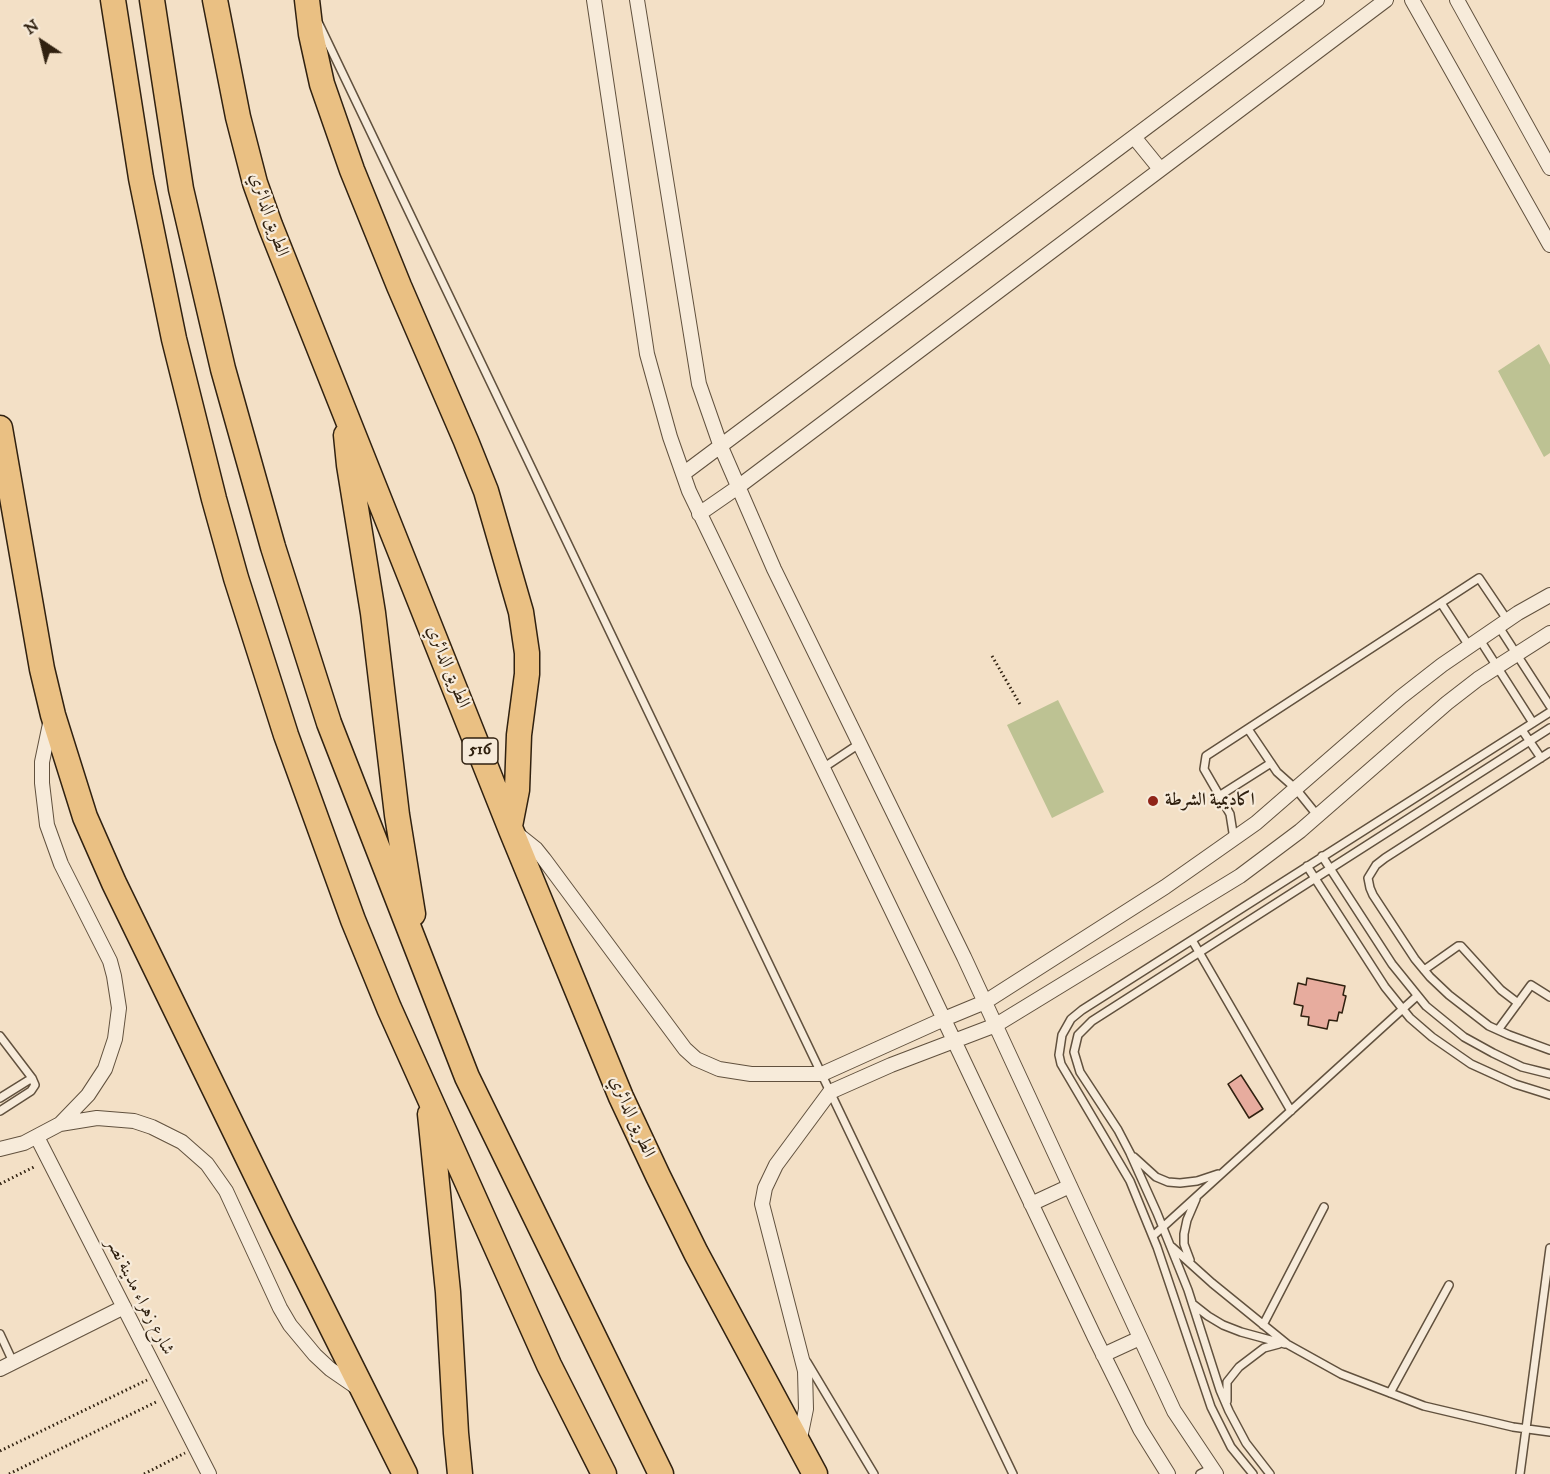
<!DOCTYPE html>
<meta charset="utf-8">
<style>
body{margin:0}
#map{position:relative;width:1550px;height:1474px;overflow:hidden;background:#f3e0c6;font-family:"IM FELL DW Pica",serif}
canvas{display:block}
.north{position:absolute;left:12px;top:12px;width:60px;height:60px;-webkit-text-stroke:4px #f7ebda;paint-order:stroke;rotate:325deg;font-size:16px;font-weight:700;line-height:24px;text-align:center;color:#302110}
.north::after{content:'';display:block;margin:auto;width:21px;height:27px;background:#302110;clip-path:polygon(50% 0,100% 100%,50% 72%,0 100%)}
</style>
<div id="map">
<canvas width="1550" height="1474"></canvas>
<div class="north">N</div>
</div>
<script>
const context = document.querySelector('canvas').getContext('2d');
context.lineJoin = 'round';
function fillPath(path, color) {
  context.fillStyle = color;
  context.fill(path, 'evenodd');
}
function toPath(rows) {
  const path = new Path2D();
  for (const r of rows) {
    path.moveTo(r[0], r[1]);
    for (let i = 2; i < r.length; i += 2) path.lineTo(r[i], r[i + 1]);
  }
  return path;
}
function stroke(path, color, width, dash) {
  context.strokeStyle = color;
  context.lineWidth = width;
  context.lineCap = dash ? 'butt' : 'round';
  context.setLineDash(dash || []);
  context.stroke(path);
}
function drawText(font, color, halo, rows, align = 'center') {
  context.font = font + ' "IM FELL DW Pica",Amiri,serif';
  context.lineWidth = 4.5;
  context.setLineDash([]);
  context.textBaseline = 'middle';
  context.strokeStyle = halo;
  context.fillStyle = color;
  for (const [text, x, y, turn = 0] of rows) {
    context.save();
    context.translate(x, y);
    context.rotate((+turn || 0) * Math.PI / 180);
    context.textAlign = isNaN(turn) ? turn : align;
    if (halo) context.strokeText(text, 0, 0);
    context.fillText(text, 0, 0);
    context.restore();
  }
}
const green = toPath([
 [1539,344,1550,365,1550,453,1544,457,1498,371],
 [1058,700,1104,792,1052,818,1007,725]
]);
const building = toPath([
 [1307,978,1345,986,1343,995,1346,996,1342,1013,1339,1012,1337,1021,1329,1020,1327,1029,1308,1025,1309,1017,1301,1016,1303,1006,1294,1004,1298,983,1306,985,1307,978],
 [1241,1075,1263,1109,1249,1118,1228,1084,1241,1075]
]);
const path = toPath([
 [992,656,1021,706],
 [0,1184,36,1166],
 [0,1451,147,1380],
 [9,1474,158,1401],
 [144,1474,185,1453]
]);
const lane = toPath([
 [319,24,1013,1474],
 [1441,603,1469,646],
 [1499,627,1550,706],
 [1480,640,1533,723],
 [1248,729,1277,772,1296,789,1317,815],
 [1522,730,1541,758],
 [1550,752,1385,858,1376,865,1368,878,1370,888,1373,895,1415,959,1430,977,1449,995,1489,1026,1509,1035,1550,1050],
 [823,768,859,744],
 [1219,796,1271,763],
 [1234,839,1230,814,1204,769,1206,756,1479,578,1508,621],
 [1322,856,1392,964,1426,1006,1464,1037,1493,1053,1522,1067,1550,1074],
 [1307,866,1385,987,1410,1018,1432,1037,1471,1064,1515,1084,1550,1095],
 [1192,940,1291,1111],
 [1424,970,1458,946,1461,946,1501,990,1518,1003],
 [1498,1030,1531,985,1550,997],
 [0,1036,32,1078,35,1085,31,1091,0,1111],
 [0,1098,32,1078],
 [1134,1157,1156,1177,1168,1182,1180,1183,1197,1181,1218,1174],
 [1153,1236,1417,996],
 [1172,1247,1212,1283,1287,1344,1341,1374,1424,1406,1513,1427,1550,1432],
 [1190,1260,1184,1244,1184,1234,1187,1220,1196,1199],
 [1194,1305,1208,1316,1223,1325,1241,1332,1285,1344],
 [1263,1325,1324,1207],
 [0,1334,13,1362],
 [807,1362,874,1474],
 [1390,1393,1449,1285],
 [1227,1401,1227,1382,1239,1367,1264,1348,1279,1344],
 [1200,1474,1212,1468],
 [1253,1474,1231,1447,1211,1407,1157,1247,1130,1181,1061,1064,1059,1055,1062,1035,1071,1019,1082,1010,1550,712],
 [1270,1474,1246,1443,1229,1411,1220,1390,1188,1290,1157,1213,1130,1153,1118,1130,1080,1072,1074,1052,1078,1035,1092,1021,1550,728],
 [1520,1474,1550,1248]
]);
const street = toPath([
 [594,0,647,354,670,437,689,491,921,971,1095,1338,1140,1429,1168,1474],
 [637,0,699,384,721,447,774,569,964,957,1174,1411,1216,1474],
 [1412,0,1550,245],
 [1457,0,1550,168],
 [1134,137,1160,169],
 [683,474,1317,0],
 [699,514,738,487,1386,0],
 [51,719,42,762,42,783,47,825,61,864,110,961,114,976,119,1008,115,1039,105,1069,88,1095,60,1124],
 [516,833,536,849,544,859,685,1049,696,1059,719,1069,751,1074,822,1074,944,1019,985,1002,1165,887,1256,823,1401,697,1442,665,1518,613,1550,595],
 [37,1137,209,1474],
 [0,1149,24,1143,60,1124,97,1118,134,1121,152,1127,182,1142,207,1164,226,1191,280,1308,290,1325,315,1355,330,1369,359,1389],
 [1031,1204,1070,1186],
 [1103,1355,1140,1338],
 [0,1369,124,1307],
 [799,1443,806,1409,805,1371,762,1204,765,1188,776,1165,830,1092,891,1065,996,1025,1240,876,1300,831,1447,703,1478,679,1550,633]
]);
const highway = toPath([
 [113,0,141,178,174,339,214,499,236,578,286,735,353,920,389,1008,549,1365,604,1474],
 [152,0,181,189,223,369,273,547,329,723,467,1077,661,1474],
 [215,0,238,117,255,183,270,225,511,830,621,1097,658,1176,696,1253,815,1474],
 [307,0,311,34,322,84,352,170,399,286,466,441,486,491,521,612,527,653,527,674,519,735,517,790,510,826],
 [0,428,42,669,53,715,85,817,114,883,282,1228,405,1474],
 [346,435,349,465,373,613,397,815,413,914],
 [430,1114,448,1292,456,1433,460,1474]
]);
const markers = [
 [1153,801,6,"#8f2418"]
];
const shields = [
 [480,751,36]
];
const shieldNames = [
 ["516",480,751]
];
const streetNames = [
 ["الطريق الدائري",268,215,71],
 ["الطريق الدائري",447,667,68],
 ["الطريق الدائري",631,1117,66],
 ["شارع زهراء مدينة نصر",139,1297,63]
];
const poiNames = [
 ["اكاديمية الشرطة",1165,801]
];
fillPath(green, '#bdc293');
fillPath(building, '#e7ac9e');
stroke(building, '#302110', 1.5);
stroke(lane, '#61513e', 10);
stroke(street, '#61513e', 16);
stroke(highway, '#302110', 27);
stroke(path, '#302110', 3, [1.5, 3]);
stroke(lane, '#f7ebda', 7);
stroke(street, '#f7ebda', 14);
stroke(highway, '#eac083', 24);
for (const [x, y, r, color] of markers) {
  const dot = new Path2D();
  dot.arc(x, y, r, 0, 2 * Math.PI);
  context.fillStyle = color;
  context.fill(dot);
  stroke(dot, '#f7ebda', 2);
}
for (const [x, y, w] of shields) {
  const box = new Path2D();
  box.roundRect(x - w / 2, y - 13, w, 26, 4.5);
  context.fillStyle = '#f7ebda';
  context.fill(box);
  stroke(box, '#302110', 1.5);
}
drawText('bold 16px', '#302110', null, shieldNames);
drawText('18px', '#302110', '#f7ebda', streetNames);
drawText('bold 18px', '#302110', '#f7ebda', poiNames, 'left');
</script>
